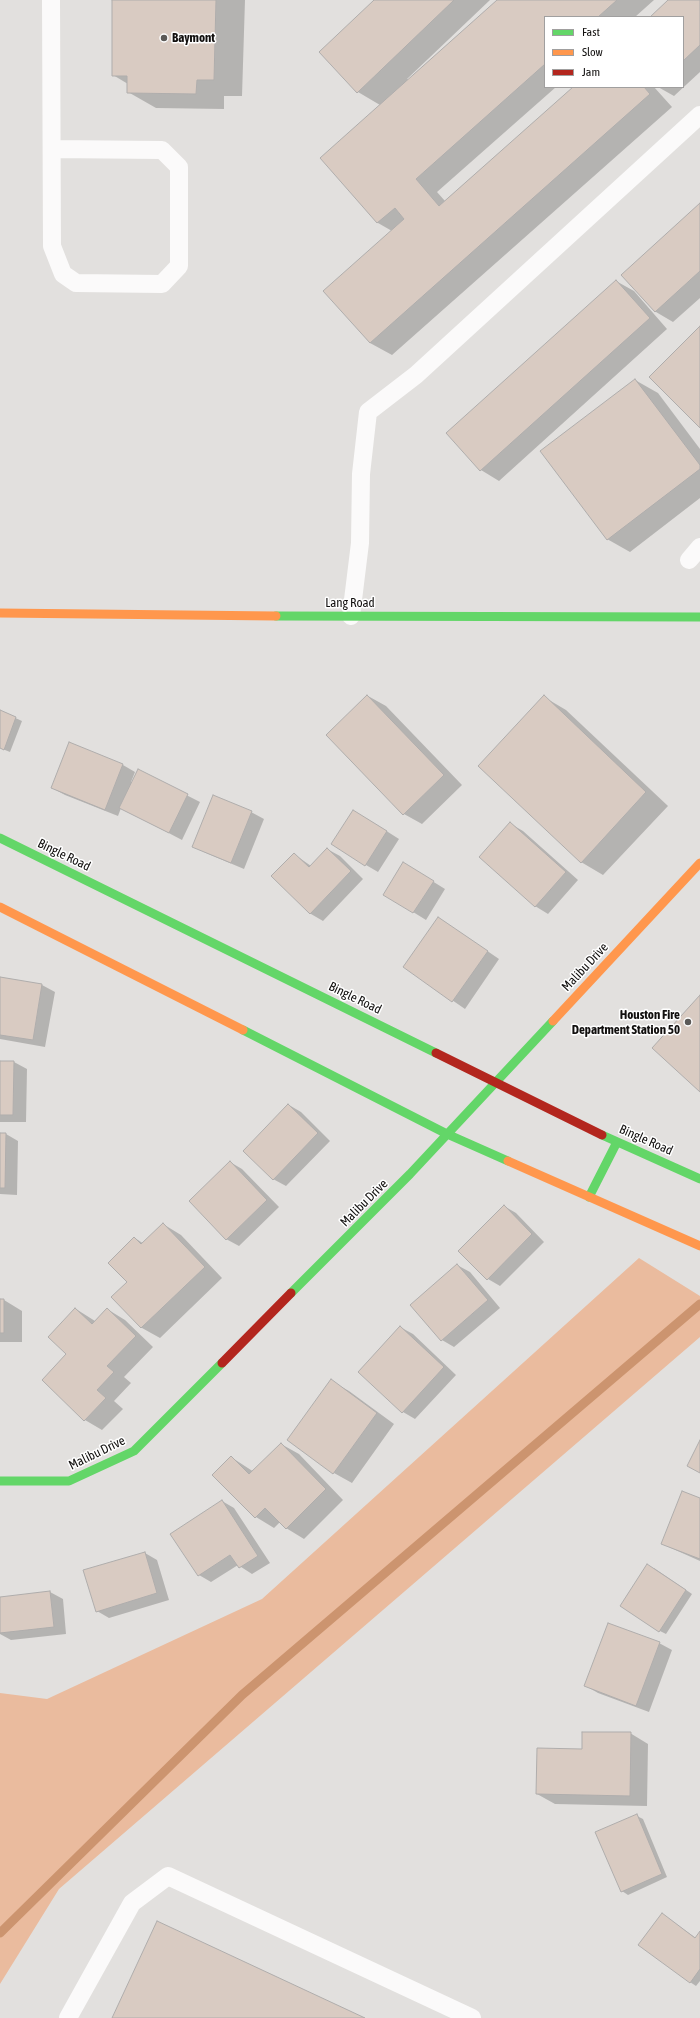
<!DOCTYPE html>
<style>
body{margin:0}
#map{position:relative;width:700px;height:2018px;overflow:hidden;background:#e2e0de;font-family:"Asap Condensed",sans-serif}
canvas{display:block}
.legend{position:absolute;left:544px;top:16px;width:140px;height:72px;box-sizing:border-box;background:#fff;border:1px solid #a09f9f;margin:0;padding:5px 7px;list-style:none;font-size:12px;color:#12100f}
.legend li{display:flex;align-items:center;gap:8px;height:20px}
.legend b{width:20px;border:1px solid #a09f9f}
</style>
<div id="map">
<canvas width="700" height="2018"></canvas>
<ul class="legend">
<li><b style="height:5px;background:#63d668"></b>Fast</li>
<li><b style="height:5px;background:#ff974d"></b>Slow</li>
<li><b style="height:5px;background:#b3261e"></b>Jam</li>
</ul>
</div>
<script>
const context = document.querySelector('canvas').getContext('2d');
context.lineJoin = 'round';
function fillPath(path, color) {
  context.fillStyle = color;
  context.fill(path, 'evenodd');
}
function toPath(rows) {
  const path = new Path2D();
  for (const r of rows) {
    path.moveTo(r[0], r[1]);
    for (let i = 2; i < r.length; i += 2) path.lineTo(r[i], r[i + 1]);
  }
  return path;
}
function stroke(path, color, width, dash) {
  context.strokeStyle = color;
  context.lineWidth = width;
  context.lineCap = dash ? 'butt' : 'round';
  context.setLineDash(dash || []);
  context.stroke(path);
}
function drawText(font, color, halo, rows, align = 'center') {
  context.font = font + ' "Asap Condensed",sans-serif';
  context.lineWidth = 3;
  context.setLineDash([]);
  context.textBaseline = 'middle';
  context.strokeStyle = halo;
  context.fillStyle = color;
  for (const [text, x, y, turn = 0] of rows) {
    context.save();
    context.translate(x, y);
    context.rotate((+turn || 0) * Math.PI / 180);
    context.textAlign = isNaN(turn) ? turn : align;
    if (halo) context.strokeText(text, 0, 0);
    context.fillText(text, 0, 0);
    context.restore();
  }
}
const forest = toPath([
 [639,1258,700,1296,700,1337,59,1889,0,1984,0,1693,47,1699,262,1599]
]);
const shadow = toPath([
 [113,0,245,0,242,96,224,96,224,109,156,108,128,92,128,84,113,75],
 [375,0,490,0,407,79,409,80,499,0,654,0,635,17,545,17,545,87,556,87,437,192,445,201,574,87,654,87,672,107,392,355,370,343,392,231,378,223,321,158,380,105,358,92],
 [669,0,700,0,700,72,674,96,658,87,683,87,683,17,651,17],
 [700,204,700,298,673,322,656,312,622,275],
 [616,281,634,291,667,329,499,481,481,470,448,433],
 [635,380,658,393,700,449,700,498,630,552,607,539],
 [368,696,386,706,462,785,422,824,404,814],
 [544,697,566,710,668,806,603,875,581,862],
 [0,711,22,721,10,752,0,748],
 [123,765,135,772,131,782,132,783,139,771,200,802,182,840,121,808,118,816,65,795,52,788],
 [251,812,264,819,244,869,206,853,193,846],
 [366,818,399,839,378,872,366,865],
 [511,824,523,831,578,880,548,914,535,906],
 [327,849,340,856,363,879,323,921,311,914,273,876,294,854,311,866],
 [416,871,445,889,426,920,384,894],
 [439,918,499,959,465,1009,404,967],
 [0,978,42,985,55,992,45,1047,0,1039],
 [0,1062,14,1062,27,1069,26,1122,0,1122],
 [289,1105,301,1112,330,1141,286,1186,273,1179],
 [0,1134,6,1134,18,1141,17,1195,0,1194],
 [230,1162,242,1169,279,1207,239,1246,226,1239],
 [504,1206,516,1213,544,1242,500,1286,488,1279],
 [163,1224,181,1235,222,1278,160,1338,142,1328,112,1297,128,1282,135,1238,144,1244],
 [457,1265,470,1272,500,1308,454,1347,442,1340],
 [0,1300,4,1300,22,1311,22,1342,0,1342],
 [76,1309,95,1321,107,1309,125,1320,153,1347,124,1377,131,1383,114,1401,123,1409,102,1430,85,1420,67,1354],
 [400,1327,413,1334,456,1375,415,1419,403,1412,360,1372],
 [331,1381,349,1391,394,1424,352,1483,334,1473],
 [281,1444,299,1454,343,1500,304,1539,286,1528,280,1522,274,1528,256,1517,214,1475,231,1457,254,1472],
 [700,1499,700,1561,662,1544],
 [222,1501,234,1508,270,1563,252,1574,238,1565,211,1582,199,1575],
 [145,1553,157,1560,169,1600,109,1618,97,1611],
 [654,1568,692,1594,666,1634,660,1631],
 [50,1592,63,1599,66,1634,11,1640,0,1634,0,1598],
 [659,1643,672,1650,649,1712,598,1693,586,1686],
 [630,1733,648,1744,647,1806,555,1804,537,1794],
 [637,1816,643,1819,667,1877,628,1895,622,1891],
 [662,1914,696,1938,700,1933,700,1981,696,1986,690,1982]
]);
const stream = toPath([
 [0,1933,242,1695,700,1304]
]);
const building = toPath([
 [112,0,216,0,214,80,197,80,196,94,127,93,127,76,112,76,112,0],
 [374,0,454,0,357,93,319,52,374,0],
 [497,0,617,0,598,17,545,17,545,64,416,179,439,206,573,87,644,87,650,94,370,343,323,291,404,219,395,208,377,223,320,158,497,0],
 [668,0,700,0,700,45,683,61,683,17,650,17,668,0],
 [700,203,700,271,655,312,621,275,700,203],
 [616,280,650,318,480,471,446,433,616,280],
 [700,326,700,428,649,377,700,326],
 [635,379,700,465,700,469,607,540,540,451,635,379],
 [367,695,444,775,403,815,326,735,367,695],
 [544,695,646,792,581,863,478,766,544,695],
 [0,710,16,717,4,750,0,748,0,710],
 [69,742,123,764,105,810,51,788,69,742],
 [138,769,188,794,169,833,119,808,138,769],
 [213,795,252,811,231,863,192,847,213,795],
 [353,810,387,831,365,866,331,844,353,810],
 [510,822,566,872,535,907,479,857,510,822],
 [327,848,351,871,310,914,271,876,294,853,309,867,327,848],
 [403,862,434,881,413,913,383,895,403,862],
 [438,917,488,951,452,1002,403,967,438,917],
 [0,977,42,984,33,1040,0,1035,0,977],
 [700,995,700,1092,652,1048,700,995],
 [0,1061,14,1061,13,1115,0,1115,0,1061],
 [288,1104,318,1133,273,1180,243,1151,288,1104],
 [0,1133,6,1133,5,1188,0,1188,0,1133],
 [230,1161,267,1200,226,1240,189,1201,230,1161],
 [504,1205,532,1234,487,1280,458,1251,504,1205],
 [163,1223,205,1267,141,1328,111,1297,127,1282,108,1263,134,1237,141,1244,163,1223],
 [457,1264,488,1300,441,1341,410,1305,457,1264],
 [0,1299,4,1299,4,1333,0,1333,0,1299],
 [75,1308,92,1324,107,1308,136,1336,107,1366,114,1372,97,1390,106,1398,84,1421,42,1380,66,1354,48,1337,75,1308],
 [400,1326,444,1367,402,1413,358,1372,400,1326],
 [331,1379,377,1413,333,1474,287,1440,331,1379],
 [700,1440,700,1473,687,1466,700,1440],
 [281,1443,326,1489,286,1529,265,1508,255,1518,212,1475,231,1456,249,1474,281,1443],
 [682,1491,700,1498,700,1559,661,1544,682,1491],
 [222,1500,258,1556,239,1568,230,1555,198,1576,170,1534,222,1500],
 [145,1552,157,1593,96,1612,83,1570,145,1552],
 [647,1564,686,1590,659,1632,620,1606,647,1564],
 [50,1591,54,1627,0,1633,0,1597,50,1591],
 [608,1623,660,1642,636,1706,584,1686,608,1623],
 [582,1732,631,1732,630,1796,536,1794,537,1748,582,1749,582,1732],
 [637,1814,662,1874,621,1892,595,1832,637,1814],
 [662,1913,695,1938,700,1931,700,1969,690,1983,638,1945,662,1913],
 [157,1921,365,2018,112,2018,157,1921]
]);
const lane = toPath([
 [51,0,52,246,63,274,76,283,162,284,179,266,179,167,162,150,52,149],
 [689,560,700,547],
 [351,616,360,543,361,474,368,412,416,375,700,115],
 [68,2018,132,1903,168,1876,472,2018]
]);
const fast = toPath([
 [276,616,700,617],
 [0,838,436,1053],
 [243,1030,447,1134,508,1161],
 [602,1135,700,1179],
 [589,1197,617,1142],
 [291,1293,410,1174,553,1021],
 [0,1481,69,1481,134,1451,222,1363]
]);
const slow = toPath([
 [0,613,276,616],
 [0,907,243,1030],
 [553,1021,700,863],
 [508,1161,700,1246]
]);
const jam = toPath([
 [436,1053,602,1135],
 [222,1363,291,1293]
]);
const markers = [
 [164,38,4,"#5b5957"],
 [688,1022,4,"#5b5957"]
];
const poiNames = [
 ["Baymont",172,38],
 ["Houston Fire",680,1015,"right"],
 ["Department Station 50",680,1030,"right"]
];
const streetNames = [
 ["Lang Road",350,603],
 ["Bingle Road",64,855,26],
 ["Malibu Drive",585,967,-47],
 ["Bingle Road",355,998,26],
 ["Bingle Road",646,1140,24],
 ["Malibu Drive",364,1203,-45],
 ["Malibu Drive",97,1453,-26]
];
fillPath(forest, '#eabb9e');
fillPath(shadow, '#0003');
stroke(stream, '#cc946f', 9);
fillPath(building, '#d9cbc2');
stroke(building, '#afadac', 1);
stroke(lane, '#fbfafa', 18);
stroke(fast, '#63d668', 9);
stroke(slow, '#ff974d', 9);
stroke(jam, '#b3261e', 9);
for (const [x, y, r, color] of markers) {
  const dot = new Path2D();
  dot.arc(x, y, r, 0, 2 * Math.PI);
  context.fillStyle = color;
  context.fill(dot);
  stroke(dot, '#fff', 1.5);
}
drawText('bold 13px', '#12100f', '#fff', poiNames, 'left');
drawText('13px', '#12100f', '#fff', streetNames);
</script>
